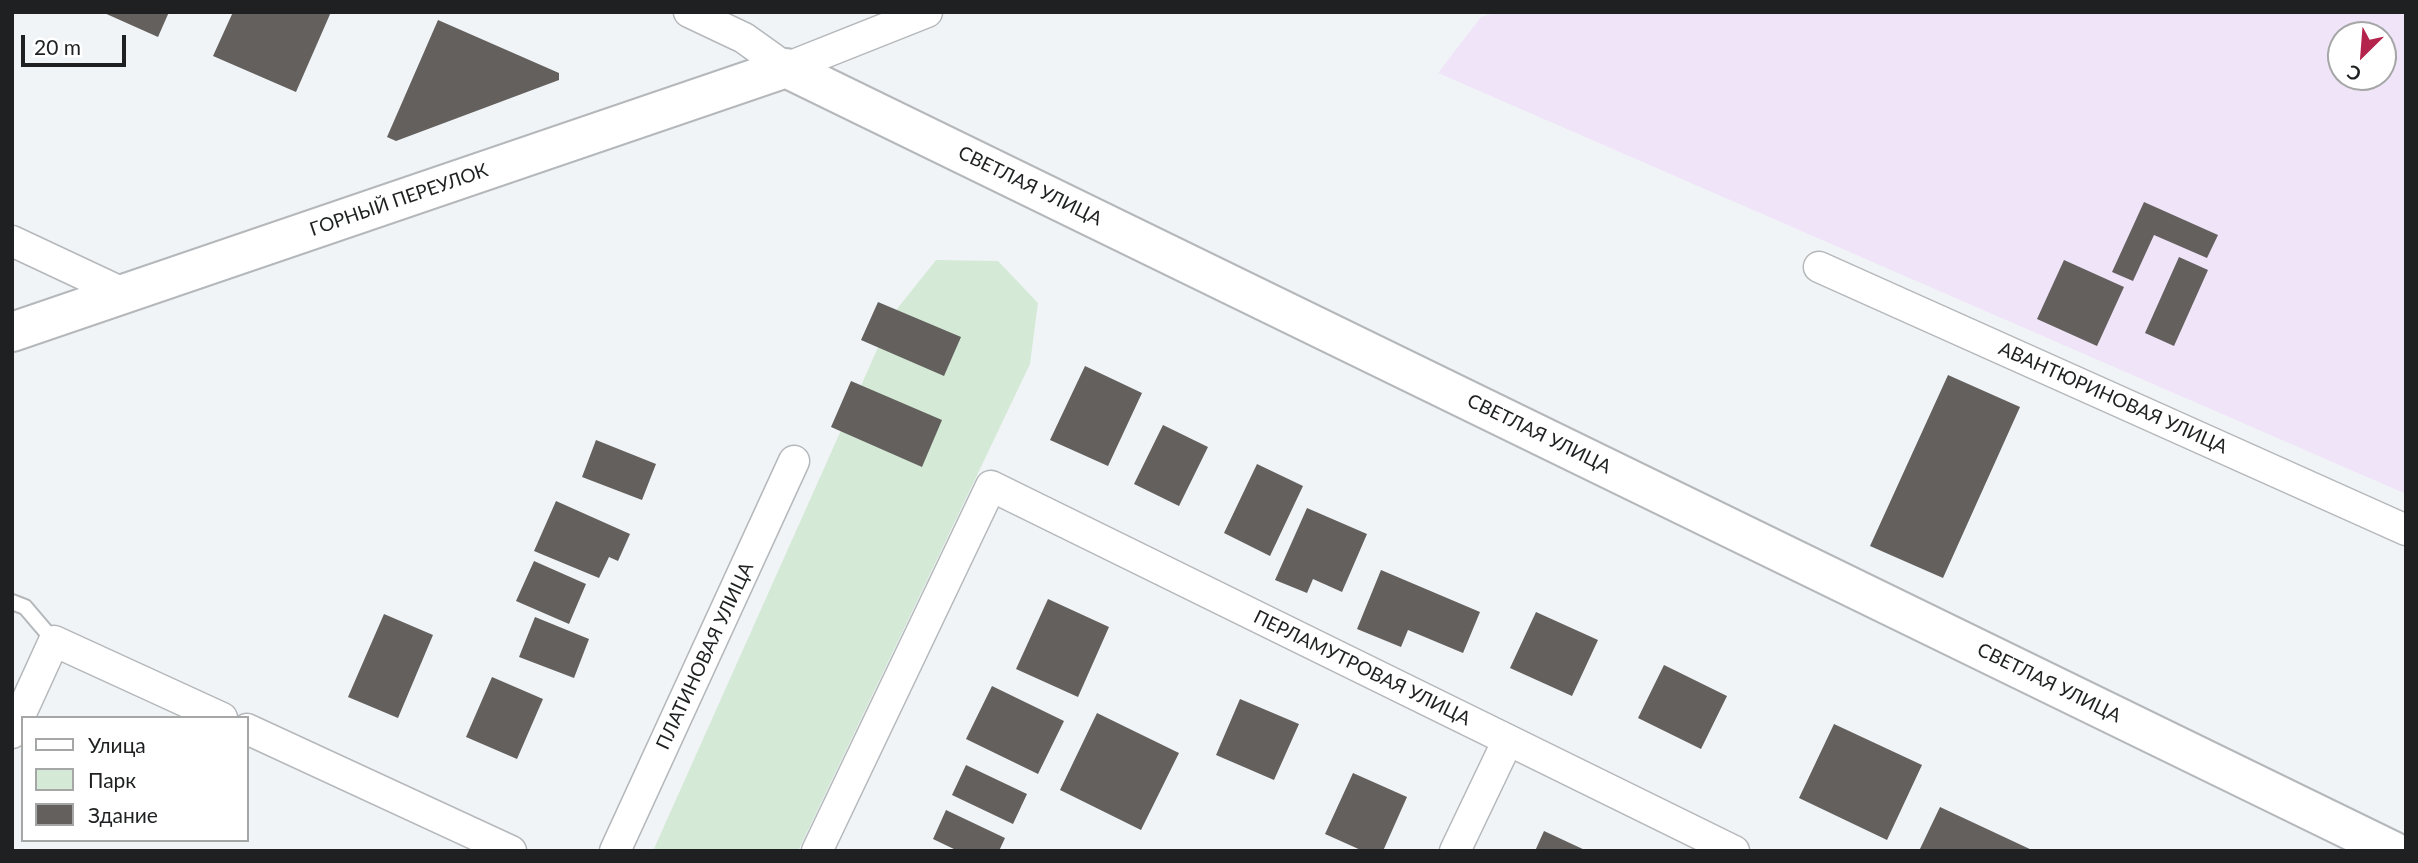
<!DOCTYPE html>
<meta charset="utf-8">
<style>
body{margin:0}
#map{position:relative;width:2418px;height:863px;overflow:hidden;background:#f1f4f7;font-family:Lato,sans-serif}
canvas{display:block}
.frame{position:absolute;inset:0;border:14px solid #1f2021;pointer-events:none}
.legend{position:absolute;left:21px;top:716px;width:228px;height:126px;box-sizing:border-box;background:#fff;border:2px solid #a5a6a6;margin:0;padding:9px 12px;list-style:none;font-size:21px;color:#1f2021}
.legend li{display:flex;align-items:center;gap:14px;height:35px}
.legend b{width:35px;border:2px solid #a5a6a6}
.north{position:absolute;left:2327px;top:21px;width:70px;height:70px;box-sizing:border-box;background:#fff;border:2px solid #a5a6a6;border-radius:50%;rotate:205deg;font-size:19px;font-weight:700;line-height:28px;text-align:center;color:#1f2021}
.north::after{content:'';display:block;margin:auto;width:24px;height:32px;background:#b4234c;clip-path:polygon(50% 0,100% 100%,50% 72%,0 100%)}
.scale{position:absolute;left:21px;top:35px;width:105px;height:32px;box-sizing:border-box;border:4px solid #1f2021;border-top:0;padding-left:9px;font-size:21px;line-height:24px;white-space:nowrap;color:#1f2021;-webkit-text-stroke:5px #fff;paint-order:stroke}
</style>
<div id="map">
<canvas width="2418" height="863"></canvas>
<div class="frame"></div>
<ul class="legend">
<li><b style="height:9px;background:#fff"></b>Улица</li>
<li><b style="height:19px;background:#d4e9d6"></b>Парк</li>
<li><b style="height:19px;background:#63605e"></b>Здание</li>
</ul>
<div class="north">С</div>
<div class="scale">20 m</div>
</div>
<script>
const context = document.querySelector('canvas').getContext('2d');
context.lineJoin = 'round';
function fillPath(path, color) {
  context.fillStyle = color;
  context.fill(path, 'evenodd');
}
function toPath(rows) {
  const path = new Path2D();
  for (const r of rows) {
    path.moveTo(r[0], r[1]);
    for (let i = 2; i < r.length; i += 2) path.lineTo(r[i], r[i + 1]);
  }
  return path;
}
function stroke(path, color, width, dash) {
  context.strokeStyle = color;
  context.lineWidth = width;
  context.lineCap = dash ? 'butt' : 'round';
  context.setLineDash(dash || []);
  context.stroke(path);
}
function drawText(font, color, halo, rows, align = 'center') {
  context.font = font + ' Lato,sans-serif';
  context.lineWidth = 7;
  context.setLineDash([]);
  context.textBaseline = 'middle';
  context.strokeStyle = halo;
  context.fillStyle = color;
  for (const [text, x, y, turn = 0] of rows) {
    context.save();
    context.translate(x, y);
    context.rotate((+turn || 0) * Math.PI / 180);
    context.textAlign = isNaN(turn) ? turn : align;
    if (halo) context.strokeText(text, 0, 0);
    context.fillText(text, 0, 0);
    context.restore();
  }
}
const commercial = toPath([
 [1497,12,2406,12,2406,494,1438,73,1481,17],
 [2341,35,2383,35,2383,77,2341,77]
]);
const green = toPath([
 [936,260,998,261,1038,303,1030,364,798,851,653,851,893,314]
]);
const building = toPath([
 [102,12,169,12,158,37],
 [233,12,331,12,296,92,213,56],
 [438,20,559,73,559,80,396,141,387,137],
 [2144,202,2218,235,2207,258,2154,235,2133,281,2112,272],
 [2179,257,2208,270,2174,346,2145,333],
 [2064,260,2124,287,2097,346,2037,319],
 [878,302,961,337,944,376,861,340],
 [1085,366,1142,393,1108,466,1050,440],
 [1948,375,2020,407,1943,578,1870,546],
 [851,381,942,420,922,467,831,427],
 [1163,425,1208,447,1179,506,1134,484],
 [596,440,656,464,642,500,582,477],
 [1257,464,1303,486,1270,556,1224,533],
 [556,501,630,534,618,561,609,557,599,578,534,551],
 [1307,508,1367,534,1342,592,1313,579,1307,593,1275,580],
 [534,561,586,584,569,624,516,601],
 [1381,570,1480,612,1463,653,1408,630,1401,647,1357,629],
 [1048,599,1109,627,1078,697,1016,669],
 [1536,612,1598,640,1572,696,1510,668],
 [384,614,433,635,398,718,348,697],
 [535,617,589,639,574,678,519,657],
 [1664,665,1727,696,1701,749,1638,718],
 [492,677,543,699,517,759,466,737],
 [992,686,1064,721,1038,774,966,739],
 [1240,699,1299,724,1274,780,1216,755],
 [1097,713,1179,753,1141,830,1060,790],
 [1834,724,1922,765,1887,840,1799,798],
 [966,765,1027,794,1013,824,952,795],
 [1353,773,1407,797,1383,851,1363,851,1325,834],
 [1940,807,2034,851,1919,851],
 [946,810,1005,838,999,851,958,851,933,839],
 [1544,831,1587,851,1535,851]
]);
const lane = toPath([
 [12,602,25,607,54,641]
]);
const street = toPath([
 [689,12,744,38,786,68,927,12],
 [12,241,125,294],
 [1819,267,2406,530],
 [247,729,511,851],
 [12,733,54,641,222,718],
 [615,851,794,461],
 [817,851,991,486,1734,851],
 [1455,851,1508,740]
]);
const secondary = toPath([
 [12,332,786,68,2393,851]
]);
const streetNames = [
 ["СВЕТЛАЯ УЛИЦА",1030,186,26],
 ["ГОРНЫЙ ПЕРЕУЛОК",399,200,-19],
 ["АВАНТЮРИНОВАЯ УЛИЦА",2113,398,24],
 ["СВЕТЛАЯ УЛИЦА",1539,434,26],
 ["ПЛАТИНОВАЯ УЛИЦА",705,656,-65],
 ["ПЕРЛАМУТРОВАЯ УЛИЦА",1362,668,26],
 ["СВЕТЛАЯ УЛИЦА",2049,683,26]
];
fillPath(commercial, '#f0e4f9');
fillPath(green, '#d4e9d6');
fillPath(building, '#63605e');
stroke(lane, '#b5b8bb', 18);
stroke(street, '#b5b8bb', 33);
stroke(secondary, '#b5b8bb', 42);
stroke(lane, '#fff', 14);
stroke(street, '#fff', 30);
stroke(secondary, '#fff', 38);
drawText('19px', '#1f2021', '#fff', streetNames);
</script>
